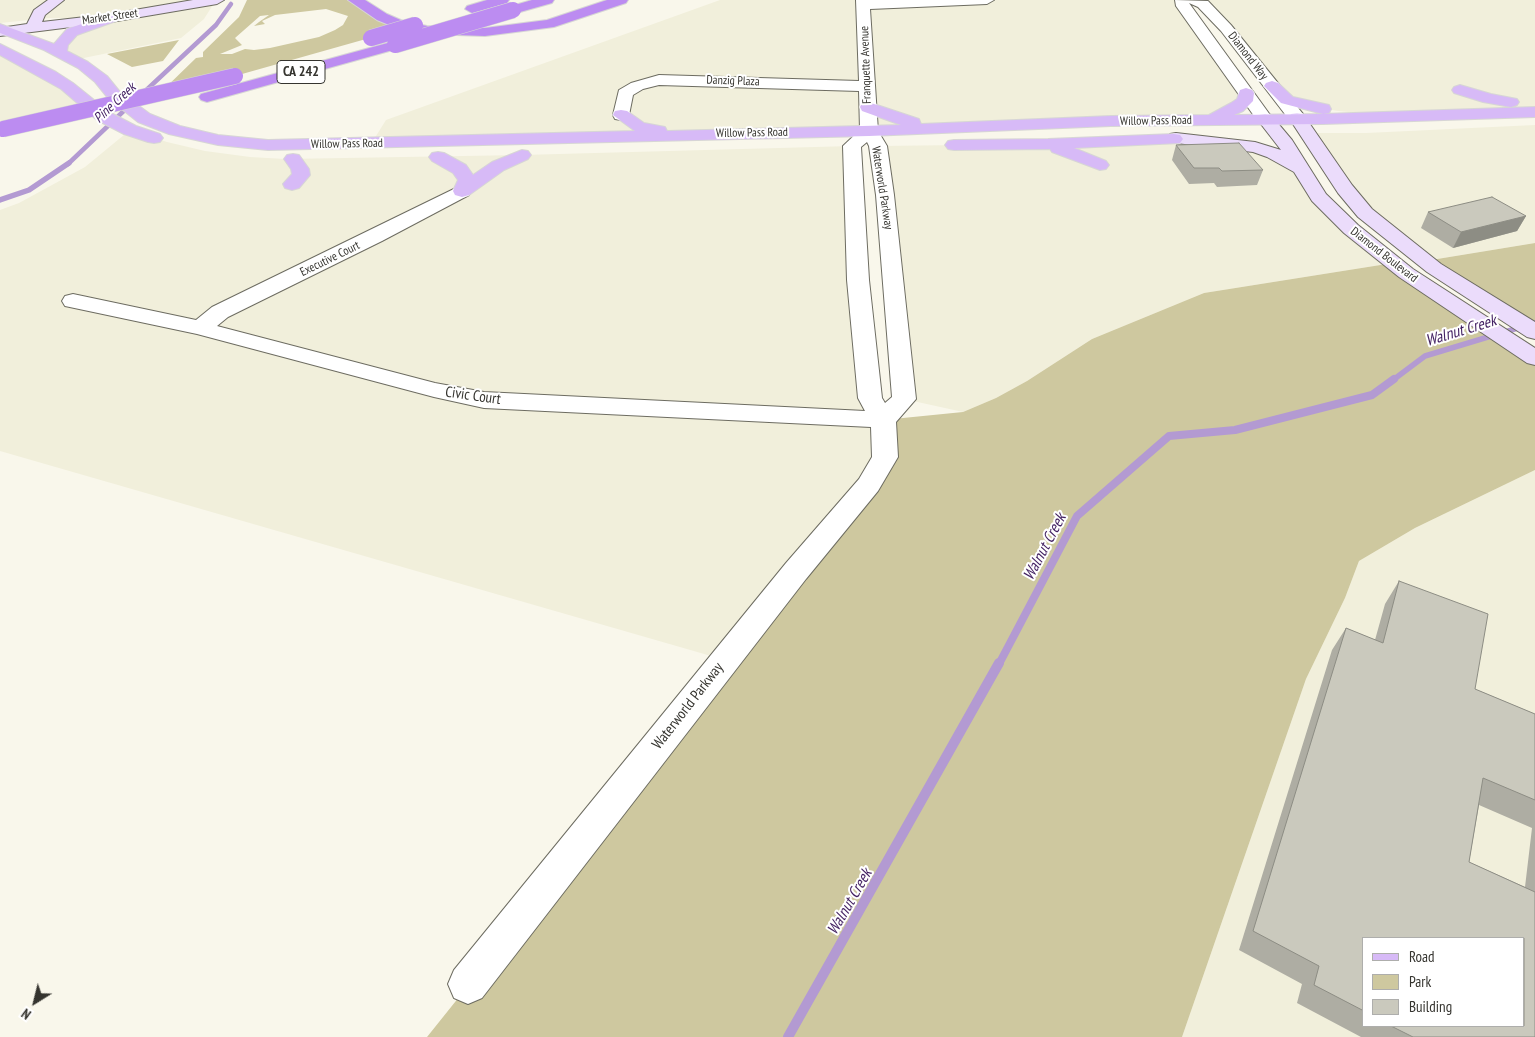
<!DOCTYPE html>
<style>
body{margin:0}
#map{position:relative;width:1535px;height:1037px;overflow:hidden;background:#f9f7eb;font-family:"PT Sans Narrow",sans-serif}
canvas{display:block}
.legend{position:absolute;left:1362px;top:937px;width:162px;height:90px;box-sizing:border-box;background:#fff;border:1px solid #aeaeac;margin:0;padding:6px 9px;list-style:none;font-size:15px;color:#35342f}
.legend li{display:flex;align-items:center;gap:10px;height:25px}
.legend b{width:25px;border:1px solid #aeaeac}
.north{position:absolute;left:10px;top:977px;width:50px;height:50px;-webkit-text-stroke:4px #fff;paint-order:stroke;rotate:216deg;font-size:14px;font-weight:700;line-height:20px;text-align:center;color:#35342f}
.north::after{content:'';display:block;margin:auto;width:18px;height:22px;background:#35342f;clip-path:polygon(50% 0,100% 100%,50% 72%,0 100%)}
</style>
<div id="map">
<canvas width="1535" height="1037"></canvas>
<ul class="legend">
<li><b style="height:6px;background:#d7baf7"></b>Road</li>
<li><b style="height:14px;background:#cec89f"></b>Park</li>
<li><b style="height:14px;background:#cac9bd"></b>Building</li>
</ul>
<div class="north">N</div>
</div>
<script>
const context = document.querySelector('canvas').getContext('2d');
context.lineJoin = 'round';
function fillPath(path, color) {
  context.fillStyle = color;
  context.fill(path, 'evenodd');
}
function toPath(rows) {
  const path = new Path2D();
  for (const r of rows) {
    path.moveTo(r[0], r[1]);
    for (let i = 2; i < r.length; i += 2) path.lineTo(r[i], r[i + 1]);
  }
  return path;
}
function stroke(path, color, width, dash) {
  context.strokeStyle = color;
  context.lineWidth = width;
  context.lineCap = dash ? 'butt' : 'round';
  context.setLineDash(dash || []);
  context.stroke(path);
}
function drawText(font, color, halo, rows, align = 'center') {
  context.font = font + ' "PT Sans Narrow",sans-serif';
  context.lineWidth = 4;
  context.setLineDash([]);
  context.textBaseline = 'middle';
  context.strokeStyle = halo;
  context.fillStyle = color;
  for (const [text, x, y, turn = 0] of rows) {
    context.save();
    context.translate(x, y);
    context.rotate((+turn || 0) * Math.PI / 180);
    context.textAlign = isNaN(turn) ? turn : align;
    if (halo) context.strokeText(text, 0, 0);
    context.fillText(text, 0, 0);
    context.restore();
  }
}
const built = toPath([
 [0,0,216,0,204,19,181,38,74,60,59,53,75,34,109,18,49,18,0,23],
 [720,0,1182,0,1183,6,1246,93,1209,120,371,144,386,120],
 [1193,0,1535,0,1535,112,1389,116,1338,111,1297,104,1203,4],
 [0,49,96,109,0,129],
 [1535,125,1535,243,1425,261,1365,213,1308,133,1366,133],
 [130,130,167,142,205,151,250,157,285,159,522,155,852,146,885,457,725,660,0,451,0,210,19,203,85,167],
 [1176,138,1273,153,1393,263,1204,293,1092,339,1027,381,996,398,963,412,904,399,878,146,1048,144],
 [1535,470,1535,1037,1182,1037,1306,679,1345,598,1359,561,1415,528],
 [1364,938,1524,938,1524,1026,1364,1026]
]);
const green = toPath([
 [247,0,355,0,412,26,235,76,159,94,196,58,203,57,203,52,239,17],
 [326,9,348,16,343,25,335,30,319,37,270,48,254,50,245,49,232,54,220,54,242,45,235,38,260,16,277,14,269,15,259,22,254,26,265,24,262,21,275,15],
 [179,40,163,61,132,67,107,54],
 [1535,243,1535,332,1425,261],
 [1393,263,1535,358,1535,470,1415,528,1359,561,1345,598,1306,679,1182,1037,427,1037,869,485,883,420,963,412,996,398,1027,381,1092,339,1204,293]
]);
const streamFar3 = toPath([
 [141,95,216,25,231,4],
 [68,164,131,104]
]);
const streamFar2 = toPath([
 [0,200,29,190,69,163],
 [1393,380,1425,356,1535,323]
]);
const streamFar1 = toPath([
 [999,664,1077,516,1169,436,1235,430,1372,395,1394,379]
]);
const stream = toPath([
 [788,1037,999,663]
]);
const street = toPath([
 [856,0,994,0,987,4,870,9,878,131,887,146,894,195,916,399,896,422,898,457,878,491,806,579,482,998,468,1004,454,998,448,984,454,970,786,563,859,479,872,457,871,427,484,408,434,397,197,334,65,306,62,301,65,296,73,294,196,320,212,307,462,185,469,187,471,191,469,195,382,241,228,317,217,326,435,383,484,392,865,411,858,398,847,280,843,146,860,130,859,91,659,85,643,89,633,95,629,115,627,119,621,120,615,119,613,115,619,90,631,83,659,75,859,81,856,0],
 [867,142,869,146,876,195,892,397,885,403,882,398,869,280,861,147,867,142],
 [1175,0,1208,1,1231,25,1303,114,1305,118,1303,122,1291,122,1221,31,1198,7,1189,3,1273,119,1271,123,1265,124,1259,123,1176,6,1175,0]
]);
const secondary = toPath([
 [48,0,64,0,45,15,42,22,111,14,193,0,224,0,217,4,111,22,0,36,0,28,27,24,34,10,48,0],
 [1297,113,1303,114,1352,185,1372,209,1441,264,1535,322,1535,339,1527,337,1427,272,1358,217,1338,193,1289,118,1291,114,1297,113],
 [1265,114,1271,115,1292,140,1326,194,1358,225,1413,269,1535,348,1535,365,1527,363,1399,277,1344,233,1312,201,1294,172,1267,157,1253,152,1176,143,1170,142,1167,138,1170,134,1176,133,1255,142,1281,150,1257,119,1259,115,1265,114]
]);
const primary = toPath([
 [111,14,116,15,118,18,116,21,77,35,68,45,67,51,88,62,107,76,120,92,150,114,180,126,218,135,268,140,635,131,613,115,615,111,621,110,627,111,644,123,665,127,667,131,901,125,862,111,860,107,862,103,868,102,919,119,921,124,1111,116,1209,115,1231,103,1237,99,1240,90,1246,88,1252,90,1254,93,1253,101,1243,111,1234,115,1323,114,1281,103,1264,86,1266,83,1272,81,1278,83,1293,97,1329,105,1331,109,1329,113,1323,114,1535,107,1535,117,1323,124,1111,126,869,136,268,150,218,145,169,134,138,122,108,98,95,82,78,68,44,50,0,33,0,24,54,44,67,29,111,14],
 [0,44,56,72,73,83,109,112,136,126,160,134,163,138,160,142,154,143,148,142,124,134,97,120,61,89,0,55,0,44],
 [1460,85,1491,94,1517,99,1519,102,1517,105,1511,107,1483,102,1454,93,1452,90,1454,87,1460,85],
 [1174,134,1180,135,1183,139,1180,143,1074,148,1106,161,1109,165,1106,169,1100,170,1052,152,1050,149,954,150,948,149,945,145,948,141,954,140,1048,139,1174,134],
 [522,150,528,151,531,155,528,159,504,170,469,195,462,197,455,195,453,191,458,180,453,173,432,161,429,157,432,153,438,152,444,153,466,165,473,175,492,162,522,150],
 [293,154,299,155,309,169,310,175,299,188,292,190,285,188,283,184,292,174,291,169,284,159,287,155,293,154]
]);
const highway = toPath([
 [348,0,365,0,387,14,403,21,427,26,485,28,547,20,607,0,628,0,626,3,554,27,485,36,427,34,394,27,377,20,348,0],
 [487,0,509,0,507,3,472,13,465,9,467,6,487,0],
 [532,0,554,0,552,3,513,14,506,10,508,7,532,0],
 [395,41,400,42,402,45,400,48,207,102,201,100,199,97,201,94,395,41]
]);
const highwayBridge = toPath([
 [371,38,415,25],
 [395,45,513,10],
 [3,129,235,76]
]);
const wall = toPath([
 [1176,145,1263,170,1257,185,1217,187,1214,183,1189,184,1172,160],
 [1428,212,1526,216,1517,231,1453,248,1421,228],
 [1399,581,1475,689,1535,714,1535,1037,1361,1037,1297,1003,1302,984,1239,950,1332,650,1346,628,1375,640,1385,604],
 [1479,805,1532,828,1525,887,1469,862],
 [1364,938,1524,1026,1364,1026]
]);
const shadedWall = toPath([
 [1526,216,1517,231,1453,248,1461,232]
]);
const building = toPath([
 [1239,143,1263,170,1222,171,1219,168,1194,168,1176,145,1239,143],
 [1492,197,1526,216,1461,232,1428,212,1492,197],
 [1399,581,1488,614,1475,689,1535,714,1535,800,1483,778,1469,862,1535,892,1535,1037,1413,1037,1391,1026,1524,1026,1524,938,1364,938,1364,1011,1314,985,1319,966,1253,931,1346,628,1383,643,1399,581]
]);
const farStreetnames = [
 ["Market Street",110,17,-8],
 ["Diamond Way",1248,56,52],
 ["Franquette Avenue",866,65,-92],
 ["Danzig Plaza",733,81,2],
 ["Willow Pass Road",1156,121,-1],
 ["Willow Pass Road",752,133,-1],
 ["Willow Pass Road",347,144,-1],
 ["Waterworld Parkway",882,188,81],
 ["Diamond Boulevard",1384,255,38],
 ["Executive Court",330,259,-26]
];
const shields = [
 [301,72,48]
];
const shieldNames = [
 ["CA 242",301,72]
];
const farWaternames = [
 ["Pine Creek",115,103,-43]
];
const streetNames = [
 ["Civic Court",473,396,8],
 ["Waterworld Parkway",688,706,-52]
];
const waterNames = [
 ["Walnut Creek",1461,331,-17],
 ["Walnut Creek",1045,547,-62],
 ["Walnut Creek",850,902,-60]
];
fillPath(built, '#f1efdb');
fillPath(green, '#cec89f');
stroke(streamFar3, '#b39ad2', 4.5);
stroke(streamFar2, '#b39ad2', 5.5);
stroke(streamFar1, '#b39ad2', 8);
stroke(stream, '#b39ad2', 10);
stroke(street, '#6d6c61', 2);
stroke(secondary, '#6d6c61', 2);
stroke(primary, '#d7d6d5', 2);
stroke(highway, '#d7d6d5', 2);
fillPath(street, '#fff');
fillPath(secondary, '#ebdcfb');
fillPath(primary, '#d7baf7');
fillPath(highway, '#bc8cf1');
stroke(highwayBridge, '#d7d6d5', 17, []);
stroke(highwayBridge, '#bc8cf1', 16);
fillPath(wall, '#aeada3');
fillPath(shadedWall, '#8d8d84');
fillPath(building, '#cac9bd');
stroke(building, '#8d8d84', 1);
drawText('12px', '#35342f', '#fff', farStreetnames);
for (const [x, y, w] of shields) {
  const box = new Path2D();
  box.roundRect(x - w / 2, y - 11.5, w, 23, 4);
  context.fillStyle = '#fff';
  context.fill(box);
  stroke(box, '#35342f', 1);
}
drawText('bold 14px', '#35342f', null, shieldNames);
drawText('italic 14px', '#411f61', '#fff', farWaternames);
drawText('15px', '#35342f', '#fff', streetNames);
drawText('italic 16px', '#411f61', '#fff', waterNames);
</script>
